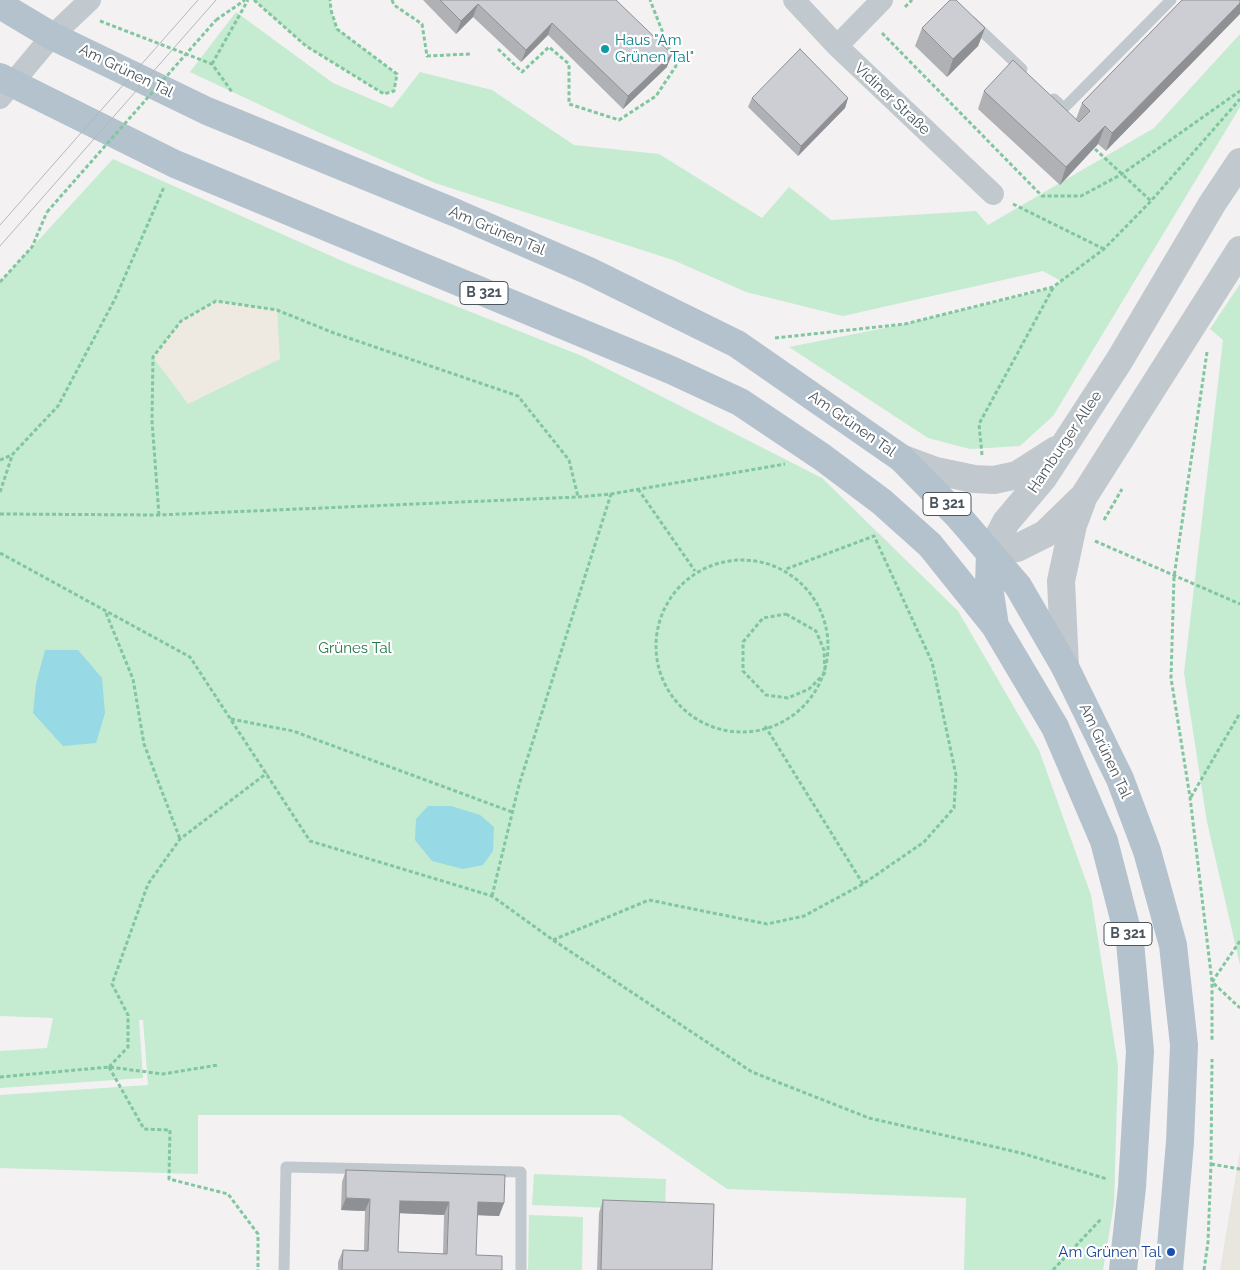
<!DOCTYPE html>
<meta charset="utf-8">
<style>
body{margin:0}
canvas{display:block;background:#f3f1f1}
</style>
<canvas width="1240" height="1270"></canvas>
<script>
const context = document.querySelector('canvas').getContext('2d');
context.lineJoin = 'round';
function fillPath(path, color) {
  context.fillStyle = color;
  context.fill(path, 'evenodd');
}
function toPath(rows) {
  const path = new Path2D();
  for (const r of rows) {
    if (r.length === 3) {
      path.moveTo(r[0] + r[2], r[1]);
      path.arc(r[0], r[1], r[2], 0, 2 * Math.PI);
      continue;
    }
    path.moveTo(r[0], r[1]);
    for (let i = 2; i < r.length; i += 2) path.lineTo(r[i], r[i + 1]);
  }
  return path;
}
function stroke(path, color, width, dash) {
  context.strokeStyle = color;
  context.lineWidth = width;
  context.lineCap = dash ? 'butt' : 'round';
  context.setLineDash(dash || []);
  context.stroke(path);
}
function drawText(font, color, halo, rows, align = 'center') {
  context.font = font + ' Raleway,sans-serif';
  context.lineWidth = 4.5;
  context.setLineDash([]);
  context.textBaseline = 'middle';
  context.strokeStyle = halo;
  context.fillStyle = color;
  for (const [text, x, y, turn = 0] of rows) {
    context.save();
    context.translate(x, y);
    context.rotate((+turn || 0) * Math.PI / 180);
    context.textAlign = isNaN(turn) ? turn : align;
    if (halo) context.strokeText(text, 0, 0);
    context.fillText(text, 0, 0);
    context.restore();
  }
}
const commercial = toPath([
 [1240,1151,1240,1270,1220,1270]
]);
const green = toPath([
 [254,0,330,0,331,10,337,29,397,74,394,91,384,94,306,46],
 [236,12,333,83,392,108,420,72,492,90,574,145,659,154,762,218,789,187,831,220,976,211,988,225,1154,128,1240,34,1240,107,1053,416,1020,446,970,449,928,438,789,347,905,324,1053,288,1061,281,1043,271,843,316,746,292,673,260,435,183,320,133,190,72],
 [113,159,347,263,582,356,822,478,958,611,1039,750,1091,895,1118,1066,1114,1204,1103,1270,964,1270,966,1198,727,1189,620,1115,198,1115,198,1174,0,1168,0,1095,148,1085,143,1020,139,1020,143,1078,0,1088,0,1051,47,1048,53,1018,0,1016,0,282],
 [1240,284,1240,965,1207,822,1184,673,1223,340,1210,329],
 [534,1174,666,1179,665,1210,532,1205],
 [529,1215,583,1217,582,1270,528,1270]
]);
const sand = toPath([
 [216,301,277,310,280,359,188,404,153,357,181,321]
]);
const water = toPath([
 [45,650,78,650,102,678,105,713,96,743,63,746,33,713,36,684],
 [428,806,451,806,480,815,494,827,493,851,483,865,463,869,432,861,415,840,416,819]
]);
const path = toPath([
 [254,0,306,46,384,94,394,91,397,74,337,29,331,10,330,0],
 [392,0,394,5,422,24,427,56,470,54],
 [905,7,912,0],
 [216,20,245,0],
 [100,21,212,64,232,92],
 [882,33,1042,196,1081,196,1122,174,1240,91],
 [498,49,522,72,549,47,569,64,569,104,619,120,656,96,676,66,650,0],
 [212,64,248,0],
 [1095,149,1151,201],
 [1013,204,1104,249],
 [0,282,32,247,47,212],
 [775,338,905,324,1053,287,1104,249,1151,201,1240,99],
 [1207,352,1174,577,1171,678,1190,797,1212,982,1212,1041],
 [982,455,979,424,1053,288],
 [0,460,12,455,58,406,115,299,164,187],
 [638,489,695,571],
 [0,492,12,456],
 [0,514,159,515,578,497,611,494,785,464],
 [159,515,152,421,153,357,181,321,216,301,277,310,334,333,518,396,569,460,578,497],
 [1104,520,1122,489],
 [1095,541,1240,604],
 [0,553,190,657,310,841,492,896,553,940,752,1072,869,1118,1021,1153,1107,1179],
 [742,646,86],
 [106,613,133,679,144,744,180,839],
 [786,614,816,631,824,650,825,673,809,689,788,698,766,695,743,671,743,642,763,618,786,614],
 [231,719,293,731,512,812],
 [765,726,863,884],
 [1191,797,1240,713],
 [492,896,519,785,611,494],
 [553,940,649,900,767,924,804,916,863,884,924,842,954,808,956,775,932,662,874,536,786,569],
 [1240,941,1212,982,1240,1008],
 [109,1067,128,1047,128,1015,112,984,148,884,180,839,267,773],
 [109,1067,144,1129,170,1130,169,1179,228,1194,258,1234,258,1270],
 [0,1077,109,1067,163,1074,218,1065],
 [1211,1164,1240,1169],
 [1053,1270,1102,1218],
 [1204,1270,1208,1242,1211,1164,1212,1059]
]);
const service = toPath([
 [972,22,1022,69],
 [1054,99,1064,108,1171,0],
 [284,1270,286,1167,521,1172,521,1270]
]);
const minor = toPath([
 [794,0,837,46,993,194],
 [837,46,882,0],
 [0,98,52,36,90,0]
]);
const tertiary = toPath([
 [901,458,936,471,974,479,994,480,1017,475,1056,450],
 [990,553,1006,522,1043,478,1119,361,1212,204,1240,162],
 [990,553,1017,548,1045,534,1084,496,1240,250],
 [1065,667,1061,581,1073,525,1082,501]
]);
const primary = toPath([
 [0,5,52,36,207,111,456,213,589,271,737,344,901,458,958,516,1018,586,1065,667,1120,779,1147,851,1173,945,1184,1045,1180,1142,1169,1270],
 [0,77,175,164,671,370,740,402,822,457,882,502,930,545,995,626,1055,727,1104,841,1130,942,1140,1051,1132,1187,1123,1270],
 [990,553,989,587,995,626]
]);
const tram = toPath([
 [0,225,198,0],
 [0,246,216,0]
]);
const pathBridge = toPath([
 [47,212,216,20]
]);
const wall = toPath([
 [423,0,616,0,667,67,623,109,548,35,521,62,473,17,456,34],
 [1182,0,1106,151,1098,144,1060,185,978,109,984,91,1076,119,1082,103],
 [922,28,985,28,978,46,947,77,915,46],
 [752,98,848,98,845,108,798,156,748,107],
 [346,1170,504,1203,499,1216,477,1215,476,1255,502,1270,338,1270,338,1262,343,1250,364,1250,365,1211,341,1210,342,1182],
 [399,1213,444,1215,443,1254,398,1252],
 [603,1200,712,1270,597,1270,599,1213]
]);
const shadedWall = toPath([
 [1240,3,1240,14,1106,151,1112,133],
 [478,4,473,17,456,34,461,21],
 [552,23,548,35,521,62,526,50],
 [985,28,978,46,947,77,953,59],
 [672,54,667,67,623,109,628,96],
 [848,98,845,108,798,156,801,146],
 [1105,126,1098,144,1060,185,1066,167],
 [346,1198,370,1199,365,1211,341,1210],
 [400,1201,449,1202,444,1215,395,1213],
 [478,1202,504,1203,499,1216,473,1215]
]);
const building = toPath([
 [440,0,616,0,672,54,628,96,552,23,526,50,478,4,461,21,440,0],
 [950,0,956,0,985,28,953,59,922,28,950,0],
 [1182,0,1240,0,1240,3,1112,133,1105,126,1066,167,984,91,1013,60,1079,122,1090,111,1082,103,1182,0],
 [800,49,848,98,801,146,752,98,800,49],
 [346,1170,505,1175,504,1203,478,1202,476,1255,502,1256,502,1270,342,1270,343,1250,368,1251,370,1199,346,1198,346,1170],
 [400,1201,449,1202,447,1254,398,1252,400,1201],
 [603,1200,714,1204,712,1270,601,1270,603,1200]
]);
const markers = [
 [605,49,5,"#0f9aa8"],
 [1171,1252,5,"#1a4fb4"]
];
const shields = [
 [484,293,48],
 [947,504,48],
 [1128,934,48]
];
const shieldNames = [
 ["B 321",484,293],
 ["B 321",947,504],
 ["B 321",1128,934]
];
const cultureNames = [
 ["Haus \"Am",615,40],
 ["Grünen Tal\"",615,57]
];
const streetNames = [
 ["Am Grünen Tal",126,71,26],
 ["Vidiner Straße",892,99,43],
 ["Am Grünen Tal",497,231,23],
 ["Am Grünen Tal",852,424,35],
 ["Hamburger Allee",1065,442,-56],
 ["Am Grünen Tal",1105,751,65]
];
const parkNames = [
 ["Grünes Tal",355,648]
];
const transitNames = [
 ["Am Grünen Tal",1161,1252]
];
fillPath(commercial, '#e9e6e0');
fillPath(green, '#c5ebd1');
fillPath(sand, '#efeae1');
fillPath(water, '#97d9e4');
stroke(path, '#80c69f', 3, [4, 2.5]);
stroke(service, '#c1c9ce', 11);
stroke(minor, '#c1c9ce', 22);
stroke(tertiary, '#c1c9ce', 28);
stroke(primary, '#b4c2cd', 28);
stroke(tram, '#b4b7bb', 1);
stroke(pathBridge, '#80c69f', 3, [4, 2.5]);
fillPath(wall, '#afb1b5');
fillPath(shadedWall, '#8f9094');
fillPath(building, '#ccced3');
stroke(building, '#8f9094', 1);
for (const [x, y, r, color] of markers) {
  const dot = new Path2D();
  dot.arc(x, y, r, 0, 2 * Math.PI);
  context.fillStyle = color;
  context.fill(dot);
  stroke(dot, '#fff', 2);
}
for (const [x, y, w] of shields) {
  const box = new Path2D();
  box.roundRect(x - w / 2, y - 11.5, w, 23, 4);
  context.fillStyle = '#fff';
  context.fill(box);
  stroke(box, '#4b555d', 1);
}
drawText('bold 14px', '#4b555d', null, shieldNames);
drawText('15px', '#0d838f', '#fff', cultureNames, 'left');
drawText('15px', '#4b555d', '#fff', streetNames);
drawText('15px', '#227847', '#fff', parkNames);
drawText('15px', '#164399', '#fff', transitNames, 'right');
</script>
